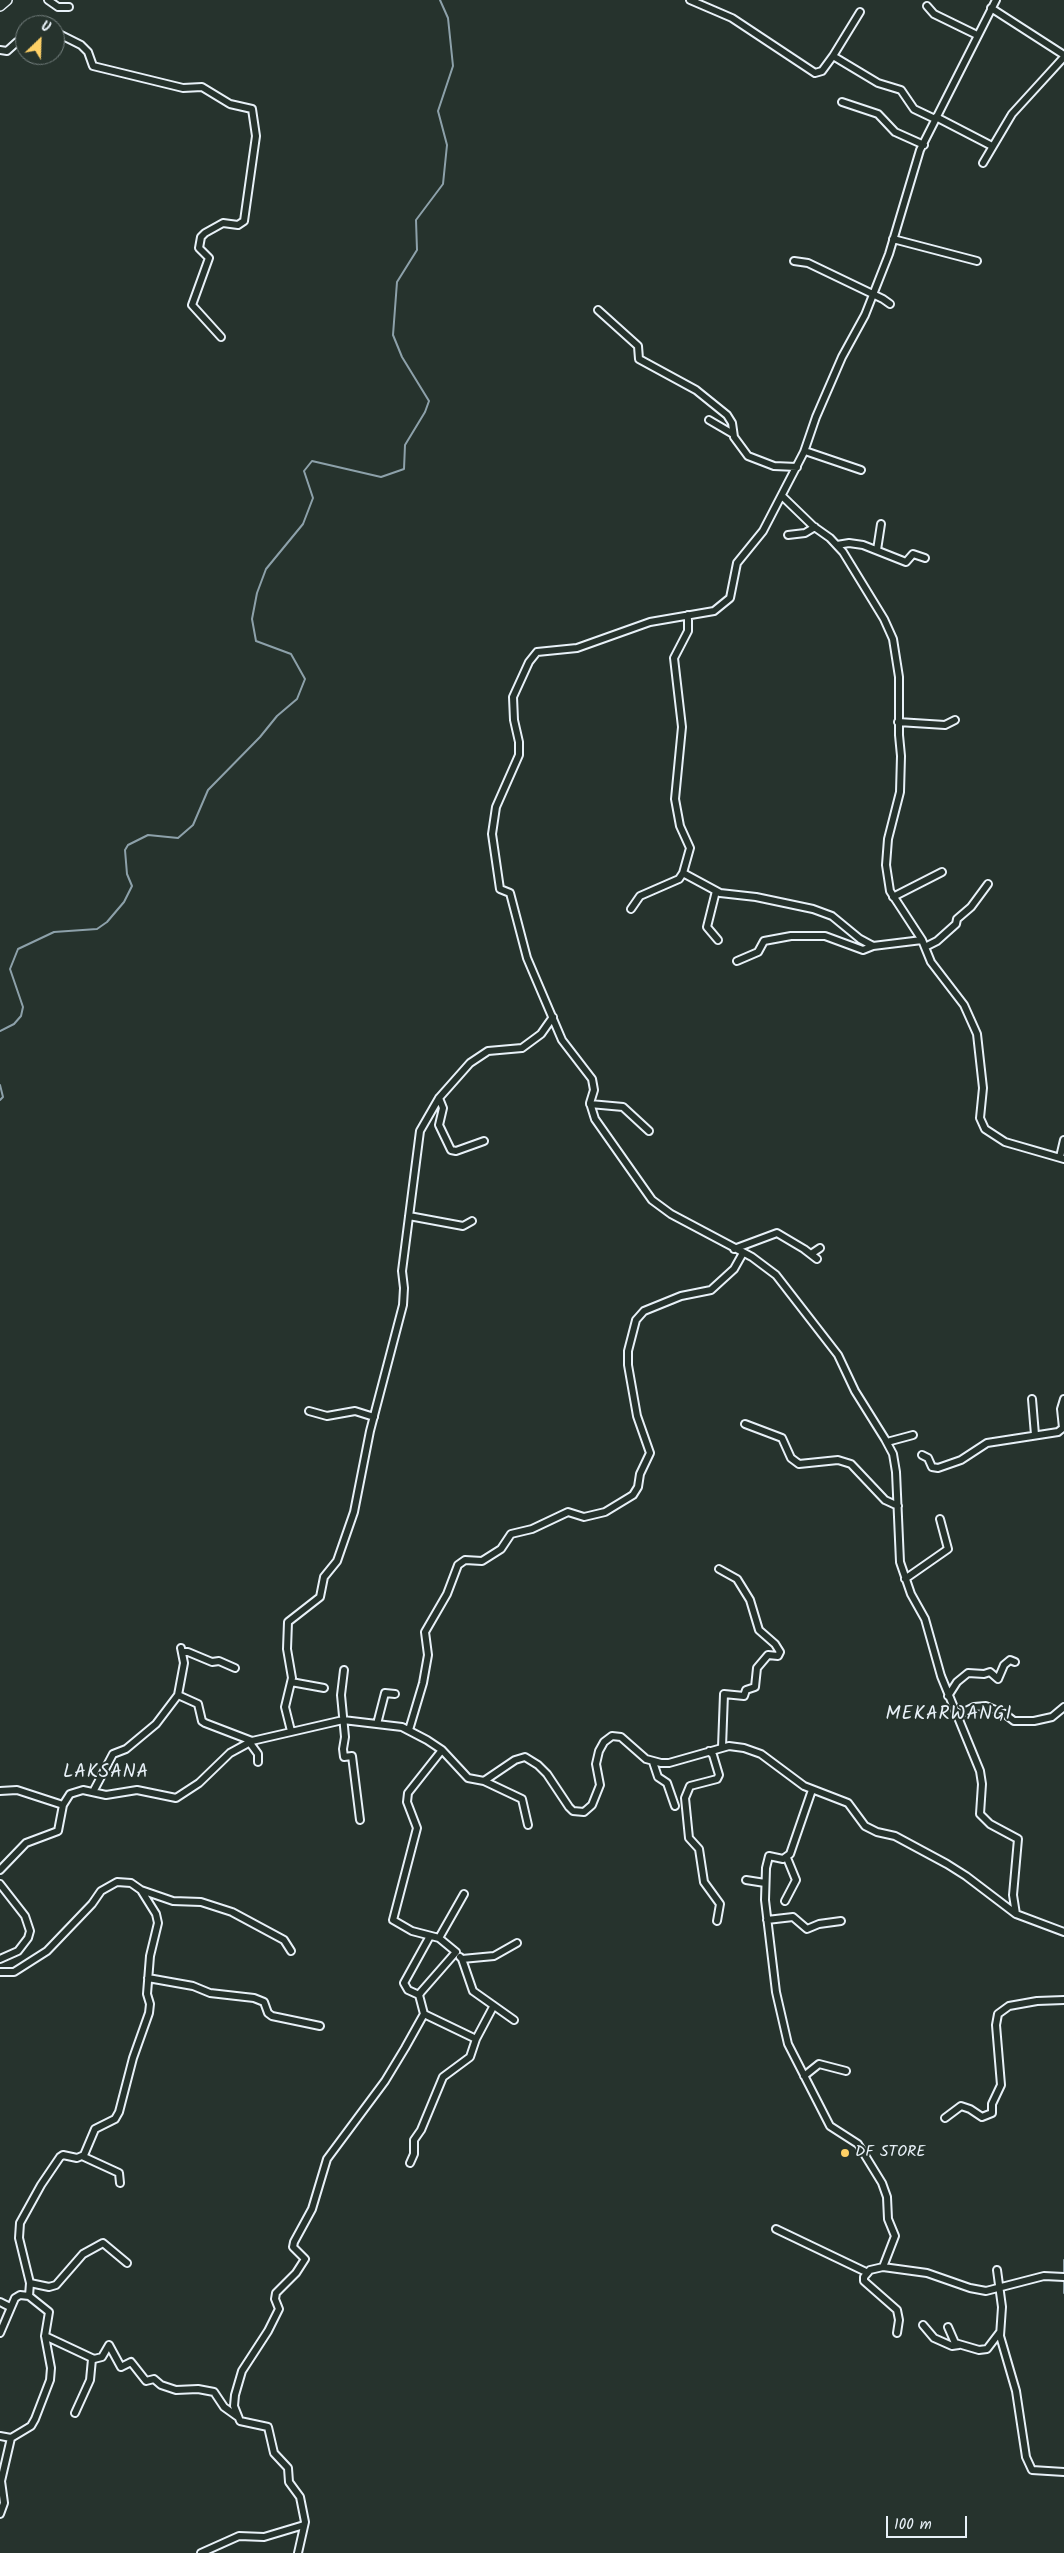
<!DOCTYPE html>
<style>
body{margin:0}
#map{position:relative;width:1064px;height:2553px;overflow:hidden;background:#26332d;font-family:Kalam,sans-serif}
canvas{display:block}
.north{position:absolute;left:15px;top:15px;width:50px;height:50px;box-sizing:border-box;background:#26332d;border:1px solid #747f7e;border-radius:50%;rotate:24deg;font-size:14px;font-weight:700;line-height:20px;text-align:center;color:#e8f1f8}
.north::after{content:'';display:block;margin:auto;width:18px;height:22px;background:#ffd166;clip-path:polygon(50% 0,100% 100%,50% 72%,0 100%)}
.scale{position:absolute;left:886px;top:2516px;width:81px;height:22px;box-sizing:border-box;border:2px solid #e8f1f8;border-top:0;padding-left:6px;font-size:15px;line-height:18px;white-space:nowrap;color:#e8f1f8;-webkit-text-stroke:4px #26332d;paint-order:stroke}
</style>
<div id="map">
<canvas width="1064" height="2553"></canvas>
<div class="north">U</div>
<div class="scale">100 m</div>
</div>
<script>
const context = document.querySelector('canvas').getContext('2d');
context.lineJoin = 'round';
function toPath(rows) {
  const path = new Path2D();
  for (const r of rows) {
    path.moveTo(r[0], r[1]);
    for (let i = 2; i < r.length; i += 2) path.lineTo(r[i], r[i + 1]);
  }
  return path;
}
function stroke(path, color, width, dash) {
  context.strokeStyle = color;
  context.lineWidth = width;
  context.lineCap = dash ? 'butt' : 'round';
  context.setLineDash(dash || []);
  context.stroke(path);
}
function drawText(font, color, halo, rows, align = 'center') {
  context.font = font + ' Kalam,sans-serif';
  context.lineWidth = 4;
  context.setLineDash([]);
  context.textBaseline = 'middle';
  context.strokeStyle = halo;
  context.fillStyle = color;
  for (const [text, x, y, turn = 0] of rows) {
    context.save();
    context.translate(x, y);
    context.rotate((+turn || 0) * Math.PI / 180);
    context.textAlign = isNaN(turn) ? turn : align;
    if (halo) context.strokeText(text, 0, 0);
    context.fillText(text, 0, 0);
    context.restore();
  }
}
const stream = toPath([
 [0,1031,14,1024,21,1016,23,1007,10,969,18,949,54,932,97,929,107,922,124,902,132,886,127,874,125,850,128,845,148,835,178,838,193,825,208,790,260,737,277,716,297,699,305,679,291,654,256,641,252,619,257,593,266,569,303,524,313,498,304,471,312,461,381,477,404,469,405,445,425,412,429,401,402,357,393,335,397,282,417,250,416,220,443,184,447,145,438,111,453,66,448,18,440,0],
 [0,1085,3,1097,0,1100],
 [1064,2260,1064,2293]
]);
const minor = toPath([
 [48,0,58,7,69,7],
 [690,0,732,18,815,73,822,71,833,56,878,83,901,90,914,109,935,119],
 [996,0,920,150,889,254,865,315,842,357,816,417,804,452,763,531,737,563,730,598,714,611,650,622,577,648,537,652,529,662,513,697,514,720,519,742,519,755,496,807,492,834,500,889,510,893,527,958,562,1040,592,1079,594,1090,590,1103,595,1119,652,1200,671,1214,752,1257,776,1275,838,1355,855,1391,885,1439,893,1454,896,1472,900,1562,911,1594,925,1619,941,1676,980,1771,982,1784,980,1814,990,1824,1018,1839,1013,1895,1016,1914,1064,1932],
 [927,6,934,14,977,35],
 [991,8,1064,55],
 [55,32,81,45,88,52,93,66,183,88,202,87,230,104,252,109,256,136,244,221,238,225,223,223,205,233,201,237,199,248,209,258,192,305,221,337],
 [0,50,7,51,17,42,25,39],
 [833,56,860,12],
 [842,102,878,114,895,132,924,145],
 [936,117,992,146],
 [983,163,1012,114,1064,57],
 [893,239,977,261],
 [794,261,808,263,883,299,890,304],
 [598,310,638,346,639,359,696,390,727,415,732,423,734,437,748,456,774,466,797,467],
 [709,420,733,434],
 [805,451,861,470],
 [782,496,813,526,830,538,843,552,884,619,893,639,899,677,899,735,901,756,900,792,888,839,886,865,890,891,922,940],
 [788,535,805,533,815,527],
 [837,545,849,543,863,545,906,562,913,554,925,558],
 [877,550,881,524],
 [688,615,688,631,674,658,682,727,675,799,680,826,690,848,683,873,720,893,756,897,813,909,832,916,860,939,873,946,922,940,931,962,964,1005,977,1034,983,1088,980,1118,985,1129,1005,1142,1064,1159],
 [898,722,945,725,955,720],
 [716,891,707,927,718,940],
 [893,897,942,872],
 [631,909,640,896,679,879,683,873],
 [925,947,937,941,956,924,957,919,971,907,988,884],
 [737,961,758,952,764,941,791,936,825,936,863,950,873,946],
 [439,1098,443,1108,439,1125,451,1150,456,1151,484,1141],
 [590,1104,623,1107,649,1131],
 [1060,1157,1064,1140],
 [409,1216,463,1226,472,1221],
 [734,1249,777,1233,804,1249,817,1259],
 [811,1254,820,1248],
 [1032,1399,1035,1435],
 [309,1411,327,1416,355,1411,374,1417],
 [745,1424,782,1438,791,1458,799,1464,838,1460,851,1464,885,1500,898,1506],
 [887,1442,913,1435],
 [922,1455,928,1458,932,1467,938,1468,961,1460,987,1443,1058,1432,1063,1428,1061,1409,1064,1399],
 [719,1569,737,1579,750,1600,759,1630,775,1644,780,1652,778,1656,768,1655,757,1668,755,1687,746,1690,744,1696,724,1694,722,1747],
 [905,1579,948,1549,940,1519],
 [182,1652,188,1652,212,1662,219,1661,235,1668],
 [344,1670,341,1695,345,1737,343,1749,344,1757,352,1756,360,1820],
 [291,1682,324,1688],
 [178,1695,198,1704,202,1721,205,1723,252,1741],
 [948,1696,957,1682,968,1673,984,1674,990,1672,998,1679,1004,1665,1010,1660,1015,1662],
 [958,1715,974,1707,986,1706,1005,1714,1014,1721,1034,1721,1052,1717,1064,1707],
 [377,1724,385,1693,395,1694],
 [409,1730,423,1683,428,1655,425,1632,447,1594,458,1565,465,1560,482,1561,501,1549,511,1534,532,1529,568,1512,584,1517,605,1512,633,1495,638,1487,640,1474,650,1453,637,1416,628,1365,628,1351,636,1320,644,1311,681,1296,711,1290,734,1269,743,1253],
 [291,1731,285,1707,292,1678,287,1649,288,1622,320,1597,324,1577,337,1561,354,1512,370,1431,403,1305,404,1288,402,1271,420,1131,439,1098,470,1063,488,1051,522,1048,541,1034,553,1017],
 [250,1743,258,1754,258,1762],
 [709,1751,713,1755,719,1775,717,1779,690,1786,685,1798,689,1838,699,1849,704,1882,720,1904,717,1921],
 [653,1762,658,1777,667,1783,675,1806],
 [484,1781,515,1760,525,1757,538,1765,547,1774,569,1807,573,1811,584,1812,592,1805,600,1785,596,1764,599,1751,604,1742,612,1736,621,1737,646,1759,661,1763,669,1763,729,1746,744,1748,761,1754,804,1786,848,1803,865,1826,877,1832,895,1836,947,1864,966,1876,1016,1914],
 [812,1790,790,1854,783,1859,769,1856,766,1868,765,1900,776,1992,788,2044,830,2126,858,2144,882,2183,887,2197,888,2219,895,2236,883,2267,927,2273,970,2288,986,2291,1044,2276,1064,2277],
 [0,1791,17,1790,63,1805,70,1794,83,1790,106,1795,137,1790,176,1798,199,1783,230,1753,252,1741,343,1720,402,1727,427,1740,442,1750,468,1778,484,1781,522,1799,528,1825],
 [93,1792,113,1754,126,1749,156,1724,178,1695,184,1663,181,1648],
 [0,1870,26,1843,58,1831,63,1805],
 [746,1880,765,1883],
 [0,1884,25,1916,30,1931,28,1938,18,1951,0,1959],
 [141,1890,173,1901,201,1902,232,1912,284,1940,291,1951],
 [785,1901,796,1880,787,1858],
 [767,1920,793,1917,807,1929,819,1924,841,1921],
 [439,1938,464,1894],
 [460,1957,462,1959,494,1956,517,1943],
 [462,1959,473,1991,514,2020],
 [0,1972,14,1972,47,1951,92,1904,101,1891,117,1882,131,1883,141,1890,156,1914,158,1923,150,1956,147,1994,150,2004,149,2013,133,2058,119,2112,115,2119,95,2129,84,2155,77,2158,63,2155,60,2157,41,2185,20,2223,19,2238,30,2283,29,2296,49,2312,45,2336,51,2368,50,2380,35,2419,31,2426,11,2438,1,2481,4,2503,0,2514],
 [148,1978,193,1986,210,1993,254,1998,264,2002,268,2013,272,2016,320,2026],
 [419,1995,408,1990,404,1983,430,1936],
 [424,2014,476,2039,493,2007],
 [804,2076,819,2064,846,2071],
 [945,2118,961,2106,970,2109,982,2117,992,2113,992,2104,1001,2085,996,2025,998,2014,1009,2006,1037,2001,1064,2000],
 [82,2156,119,2173,120,2183],
 [410,2163,414,2154,414,2140,421,2130,443,2077,470,2057,476,2039],
 [776,2229,866,2272],
 [883,2267,870,2270,864,2277,864,2281,897,2310,899,2320,897,2333],
 [997,2270,1002,2307,1000,2336,1016,2391,1026,2457,1032,2470,1064,2472],
 [30,2283,49,2287,56,2285,83,2254,103,2243,127,2263],
 [0,2302,10,2307],
 [923,2325,934,2338,952,2346,959,2345],
 [948,2327,955,2343,979,2350,987,2349,1000,2332],
 [0,2333,15,2298,20,2295,29,2296],
 [45,2336,94,2359,102,2357,109,2345,121,2367,131,2362,146,2381,154,2379,161,2385,176,2390,198,2389,214,2392,224,2407,238,2417],
 [75,2413,90,2380,92,2359],
 [0,2436,11,2438],
 [201,2553,239,2536,264,2537,304,2525],
 [298,2553,305,2522,300,2497,289,2482,288,2468,274,2453,268,2427,240,2421,234,2406,235,2395,242,2371,268,2331,279,2309,275,2299,276,2293,296,2273,305,2259,293,2247,294,2242,312,2209,327,2159,385,2081,405,2048,424,2014,419,1995,421,1992,456,1952,439,1938,412,1931,393,1920,417,1828,407,1802,408,1793,442,1750]
]);
const major = toPath([
 [0,6,7,0]
]);
const markers = [
 [845,2153,5,"#ffd166"]
];
const poiNames = [
 ["DF STORE",855,2153]
];
const quarterNames = [
 ["MEKARWANGI",949,1716],
 ["LAKSANA",106,1774]
];
stroke(stream, '#8da1aa', 2);
stroke(minor, '#e8f1f8', 10);
stroke(major, '#e8f1f8', 12);
stroke(minor, '#26332d', 6);
stroke(major, '#26332d', 9);
for (const [x, y, r, color] of markers) {
  const dot = new Path2D();
  dot.arc(x, y, r, 0, 2 * Math.PI);
  context.fillStyle = color;
  context.fill(dot);
  stroke(dot, '#26332d', 2);
}
drawText('16px', '#e8f1f8', '#26332d', poiNames, 'left');
context.letterSpacing = '1px';
drawText('19px', '#e8f1f8', '#26332d', quarterNames);
context.letterSpacing = '0px';
</script>
